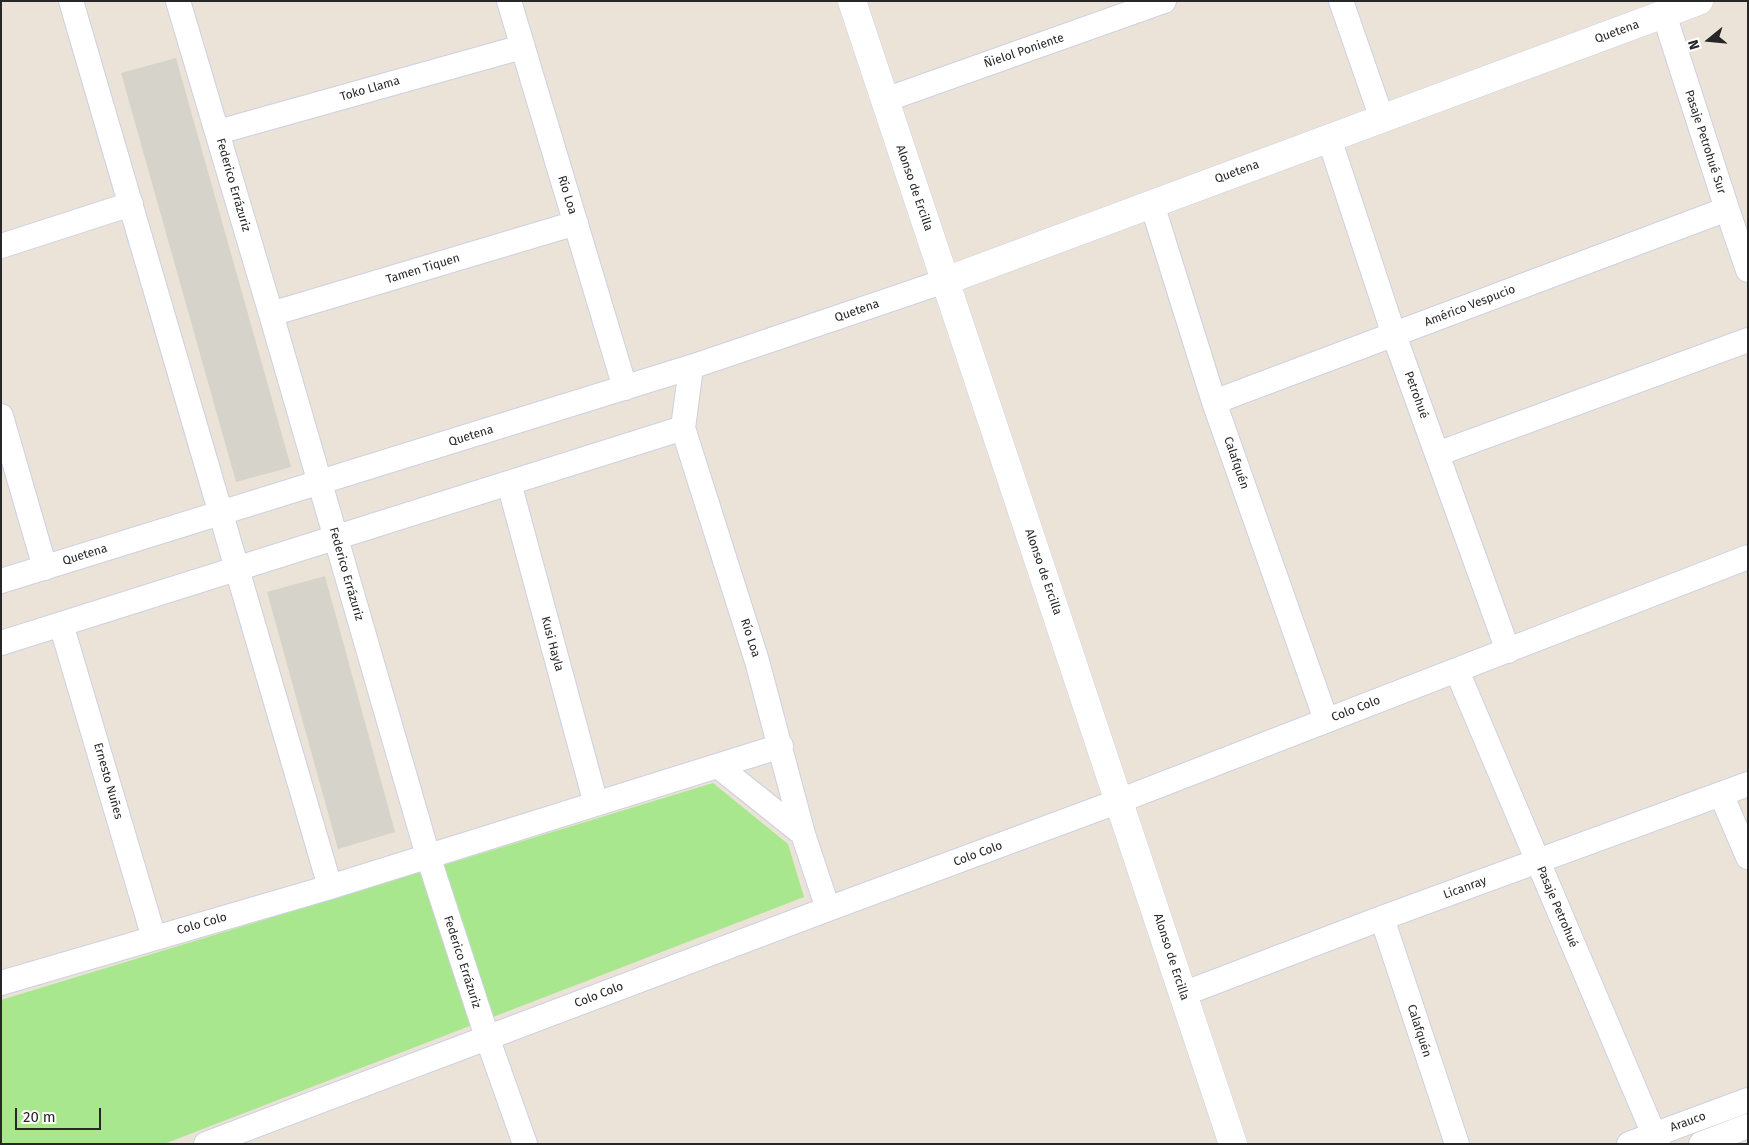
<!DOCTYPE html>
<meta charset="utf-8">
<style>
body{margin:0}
#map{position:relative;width:1749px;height:1145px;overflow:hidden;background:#ebe3d7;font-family:"Fira Sans",sans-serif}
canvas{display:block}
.frame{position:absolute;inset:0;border:2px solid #272727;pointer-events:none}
.north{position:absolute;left:1684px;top:15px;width:50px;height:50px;-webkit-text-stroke:4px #fff;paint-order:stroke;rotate:253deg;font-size:14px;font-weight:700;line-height:20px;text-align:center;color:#272727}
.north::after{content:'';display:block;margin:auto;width:18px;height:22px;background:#272727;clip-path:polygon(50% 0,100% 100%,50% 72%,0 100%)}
.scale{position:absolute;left:15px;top:1108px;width:86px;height:22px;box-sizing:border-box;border:2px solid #272727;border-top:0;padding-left:6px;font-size:15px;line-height:18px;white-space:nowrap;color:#272727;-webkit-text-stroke:4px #fff;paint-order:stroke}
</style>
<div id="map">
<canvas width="1749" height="1145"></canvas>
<div class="frame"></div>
<div class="north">N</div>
<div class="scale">20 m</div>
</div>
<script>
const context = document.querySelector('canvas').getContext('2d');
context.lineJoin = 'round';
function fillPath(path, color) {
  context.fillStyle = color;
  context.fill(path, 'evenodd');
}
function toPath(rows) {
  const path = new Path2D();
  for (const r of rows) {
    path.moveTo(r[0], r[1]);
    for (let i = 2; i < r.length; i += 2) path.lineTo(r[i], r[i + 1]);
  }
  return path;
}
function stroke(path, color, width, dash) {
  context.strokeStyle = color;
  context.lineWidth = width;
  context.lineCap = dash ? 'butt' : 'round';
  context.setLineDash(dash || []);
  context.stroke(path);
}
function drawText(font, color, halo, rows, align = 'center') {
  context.font = font + ' "Fira Sans",sans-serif';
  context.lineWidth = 5;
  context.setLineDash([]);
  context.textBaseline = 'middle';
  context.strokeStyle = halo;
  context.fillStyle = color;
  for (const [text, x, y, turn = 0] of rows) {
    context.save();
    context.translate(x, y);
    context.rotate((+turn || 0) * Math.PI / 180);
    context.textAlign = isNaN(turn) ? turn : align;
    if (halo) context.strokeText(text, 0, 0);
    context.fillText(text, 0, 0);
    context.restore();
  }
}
const green = toPath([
 [713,783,788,844,804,897,164,1144,1,1144,1,1000]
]);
const plaza = toPath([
 [176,58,291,467,236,482,121,73],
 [325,576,395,832,338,849,267,592]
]);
const minor = toPath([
 [71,1,330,887],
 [178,1,271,314,428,856,487,1037,525,1144],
 [509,1,625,388],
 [1341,1,1382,119],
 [1664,14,1727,209,1748,270],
 [885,100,1164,1],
 [218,132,522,47],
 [1329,138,1394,335,1508,651],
 [1152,204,1214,402,1326,720],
 [1,246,131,204],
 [271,314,576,223],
 [691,367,683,428,757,661,803,834,828,909],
 [1214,402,1727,209],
 [1,416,45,568],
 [1437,454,1748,340],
 [509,483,596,804],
 [1,581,691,367,945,281],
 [61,624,154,938],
 [1,643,683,428],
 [1457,671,1658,1144],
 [718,766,803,834],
 [1721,794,1748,857],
 [1382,918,1457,1144],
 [1,983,330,887,781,746],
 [1183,994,1382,918,1748,784],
 [206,1144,828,909,1119,801,1748,557],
 [1629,1144,1748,1100],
 [1701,1144,1748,1126]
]);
const tertiary = toPath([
 [852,1,1233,1144],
 [945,281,1699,1]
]);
const streetNames = [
 ["Quetena",1617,32,-20],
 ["Ñielol Poniente",1024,51,-19],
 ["Toko Llama",370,89,-16],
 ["Pasaje Petrohué Sur",1705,142,72],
 ["Quetena",1237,172,-20],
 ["Federico Errázuriz",233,185,74],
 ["Alonso de Ercilla",914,188,71],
 ["Río Loa",567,195,73],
 ["Tamen Tiquen",423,269,-17],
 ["Américo Vespucio",1470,306,-21],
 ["Quetena",857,311,-19],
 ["Petrohué",1416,395,70],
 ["Quetena",471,436,-17],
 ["Calafquén",1236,463,71],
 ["Quetena",85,555,-17],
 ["Alonso de Ercilla",1043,572,71],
 ["Federico Errázuriz",346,574,74],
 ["Río Loa",750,638,72],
 ["Kusi Hayla",552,644,75],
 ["Colo Colo",1356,709,-21],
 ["Ernesto Nuñes",108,781,74],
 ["Colo Colo",978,854,-20],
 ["Licanray",1465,888,-20],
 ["Pasaje Petrohué",1557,907,67],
 ["Colo Colo",202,924,-16],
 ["Alonso de Ercilla",1171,957,72],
 ["Federico Errázuriz",462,962,72],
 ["Colo Colo",599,995,-21],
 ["Calafquén",1419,1031,72],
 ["Arauco",1688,1122,-20]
];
fillPath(green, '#a9e78f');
fillPath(plaza, '#d6d3ca');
stroke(minor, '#cdd0e2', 26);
stroke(tertiary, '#cdd0e2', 29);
stroke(minor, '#fff', 24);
stroke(tertiary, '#fff', 28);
drawText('12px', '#272727', '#fff', streetNames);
</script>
